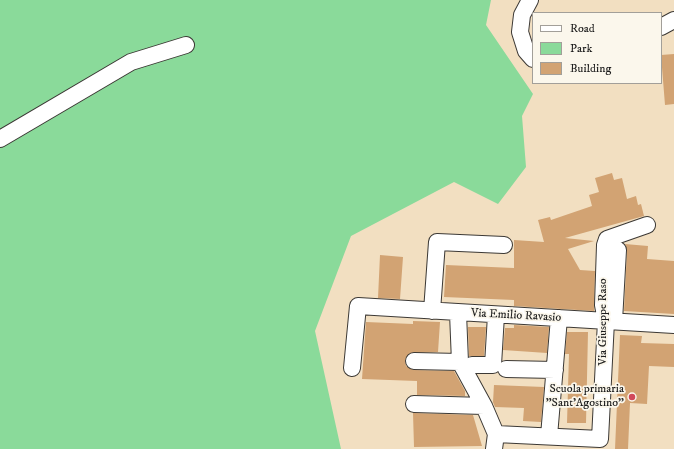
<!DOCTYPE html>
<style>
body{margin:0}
#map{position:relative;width:674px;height:449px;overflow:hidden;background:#f2dfc1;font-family:"IM FELL DW Pica",serif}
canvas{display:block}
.legend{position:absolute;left:532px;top:12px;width:130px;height:72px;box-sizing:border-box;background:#fbf7ec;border:1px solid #a29f99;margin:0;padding:5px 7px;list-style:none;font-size:12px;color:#1c1c1c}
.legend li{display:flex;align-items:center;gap:8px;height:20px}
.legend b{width:20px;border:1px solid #a29f99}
</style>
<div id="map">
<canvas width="674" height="449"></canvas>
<ul class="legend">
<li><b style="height:5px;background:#fff"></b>Road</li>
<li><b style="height:11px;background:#8ada9a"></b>Park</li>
<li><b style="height:11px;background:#d2a373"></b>Building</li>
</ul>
</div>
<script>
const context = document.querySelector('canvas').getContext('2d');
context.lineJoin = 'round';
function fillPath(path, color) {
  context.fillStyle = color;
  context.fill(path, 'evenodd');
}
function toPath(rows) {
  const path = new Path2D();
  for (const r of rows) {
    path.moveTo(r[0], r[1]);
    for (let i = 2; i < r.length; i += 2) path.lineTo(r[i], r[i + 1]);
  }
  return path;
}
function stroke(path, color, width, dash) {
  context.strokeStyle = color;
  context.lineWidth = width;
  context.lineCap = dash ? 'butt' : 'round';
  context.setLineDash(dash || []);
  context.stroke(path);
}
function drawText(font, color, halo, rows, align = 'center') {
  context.font = font + ' "IM FELL DW Pica",serif';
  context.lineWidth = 3.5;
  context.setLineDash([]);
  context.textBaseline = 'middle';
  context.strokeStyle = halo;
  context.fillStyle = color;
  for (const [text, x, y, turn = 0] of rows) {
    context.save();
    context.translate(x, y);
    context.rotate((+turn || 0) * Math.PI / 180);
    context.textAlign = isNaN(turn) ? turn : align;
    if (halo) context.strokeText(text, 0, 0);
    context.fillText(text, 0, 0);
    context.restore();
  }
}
const green = toPath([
 [0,0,491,0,486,25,533,94,522,116,526,167,498,204,454,182,351,236,315,331,341,449,0,449]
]);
const building = toPath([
 [674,54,674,104,665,105,661,55],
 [612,173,614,180,622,178,627,199,636,196,638,205,641,204,644,216,565,238,594,241,568,249,580,270,595,271,594,311,514,306,514,300,444,297,446,265,514,268,514,240,544,242,538,220,550,217,551,220,592,206,589,195,599,192,595,178],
 [625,244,648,246,647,259,674,261,674,314,624,311,627,251],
 [380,255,403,257,400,299,378,298],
 [413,321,440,322,438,352,410,353,405,360,406,366,414,370,454,371,465,391,465,396,417,395,417,381,362,379,366,322,413,324],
 [514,325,549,327,547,353,503,350,505,328,514,328],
 [468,327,486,327,484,356,469,356],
 [567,332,588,332,586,423,567,423,569,354,565,354],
 [620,335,642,336,641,343,674,344,674,367,649,366,647,404,630,403,628,449,615,449],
 [494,385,544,387,541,422,523,421,524,408,495,407,493,402],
 [413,413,473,415,482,446,414,447]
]);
const minor = toPath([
 [530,0,522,15,520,32,526,51,533,59],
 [661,27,674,20],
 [0,139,131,62,186,45],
 [432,311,437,242,504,245],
 [458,313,460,362,484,406,496,434],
 [614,321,618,250],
 [414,361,460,362],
 [472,365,493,365,496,315],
 [352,368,358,306,674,325],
 [506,369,555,370],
 [414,404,484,406],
 [496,434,600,439,606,321,603,305,605,245,607,239,647,225],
 [549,436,559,318],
 [494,449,496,434]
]);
const markers = [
 [632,397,4,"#d1495b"]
];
const streetNames = [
 ["Via Emilio Ravasio",516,316,3],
 ["Via Giuseppe Raso",604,322,-90]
];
const poiNames = [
 ["Scuola primaria",624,390],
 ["\"Sant'Agostino\"",624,404]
];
fillPath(green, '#8ada9a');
fillPath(building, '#d2a373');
stroke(minor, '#3c3935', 18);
stroke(minor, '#fff', 16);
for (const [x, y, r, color] of markers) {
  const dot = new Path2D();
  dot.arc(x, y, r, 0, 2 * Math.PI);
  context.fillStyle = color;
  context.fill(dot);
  stroke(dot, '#fbf7ec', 1.5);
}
drawText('12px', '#1c1c1c', '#fbf7ec', streetNames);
drawText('12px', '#1c1c1c', '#fbf7ec', poiNames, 'right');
</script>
